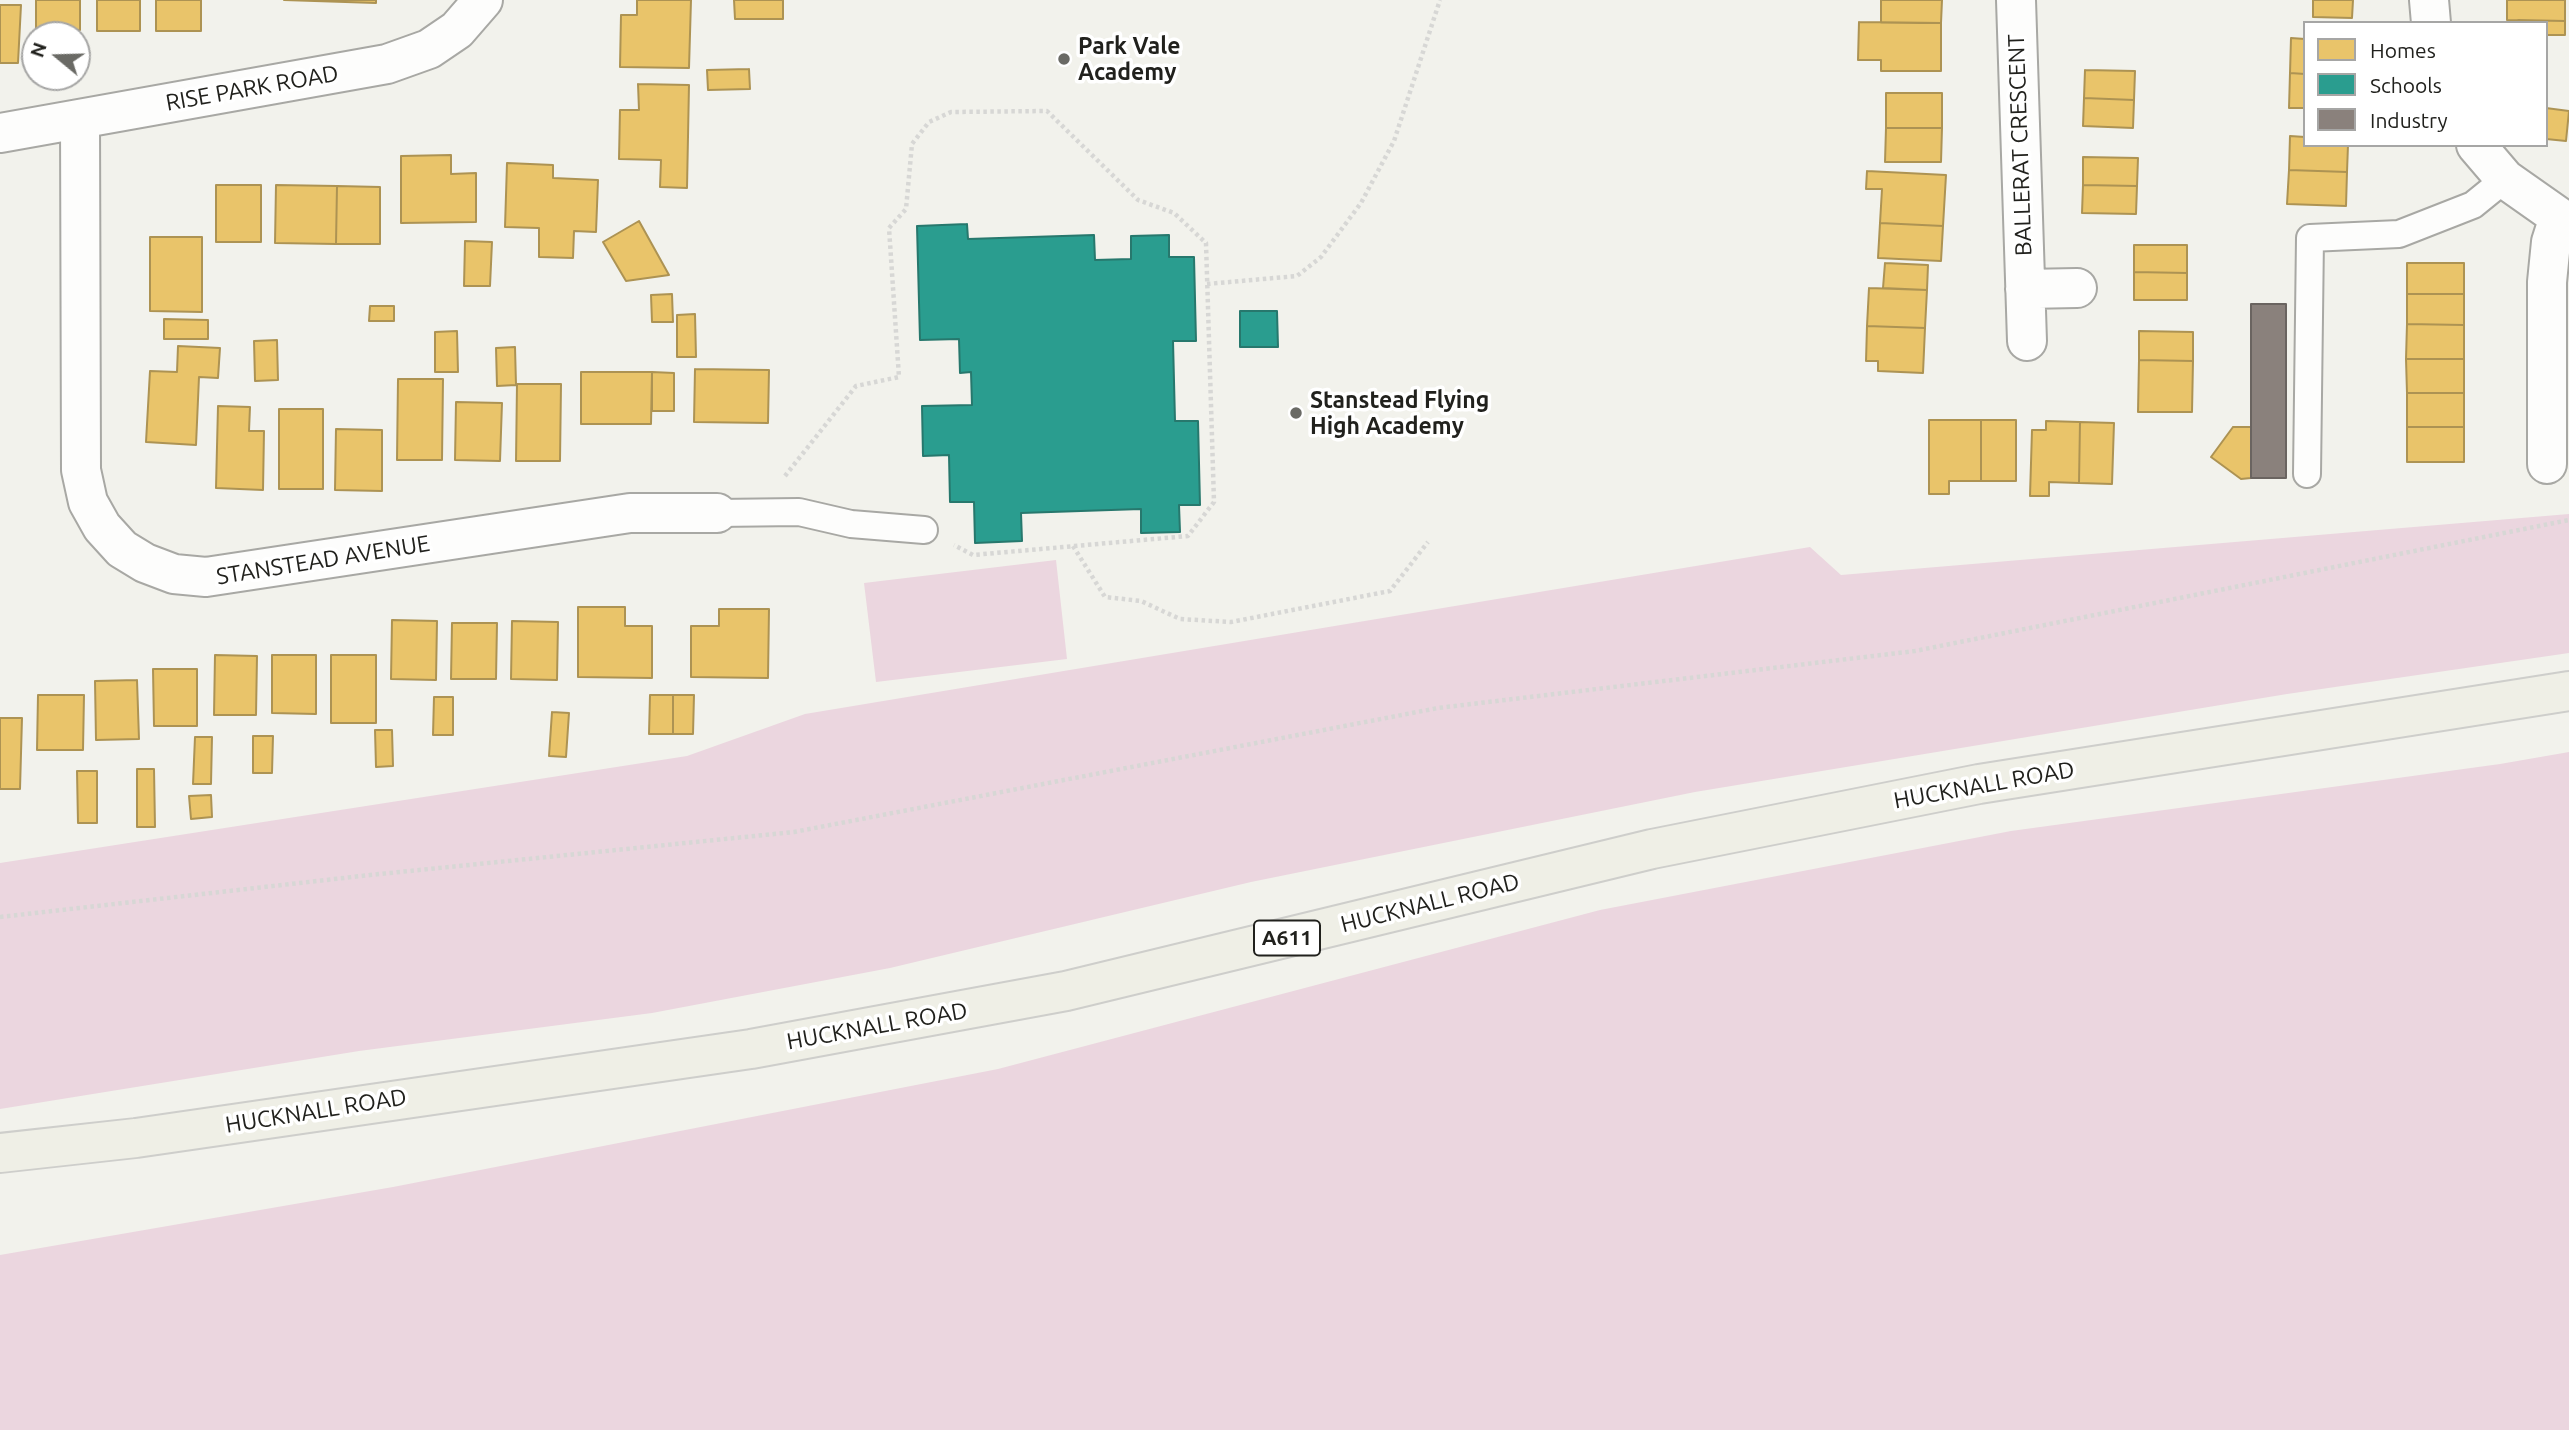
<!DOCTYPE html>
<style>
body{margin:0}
#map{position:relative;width:2569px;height:1430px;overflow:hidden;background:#f2f2ec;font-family:Ubuntu,sans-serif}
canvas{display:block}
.legend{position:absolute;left:2303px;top:21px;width:245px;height:126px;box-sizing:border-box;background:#fff;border:2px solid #a6a6a5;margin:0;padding:9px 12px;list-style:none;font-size:21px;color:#21211d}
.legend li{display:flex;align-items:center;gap:14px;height:35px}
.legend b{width:35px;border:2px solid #a6a6a5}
.north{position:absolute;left:21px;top:21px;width:70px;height:70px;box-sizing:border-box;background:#fff;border:2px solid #a6a6a5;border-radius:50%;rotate:289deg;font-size:19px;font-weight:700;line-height:28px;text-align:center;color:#21211d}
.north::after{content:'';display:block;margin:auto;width:24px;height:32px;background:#6a6a65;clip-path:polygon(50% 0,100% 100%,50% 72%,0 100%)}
</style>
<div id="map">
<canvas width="2569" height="1430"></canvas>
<ul class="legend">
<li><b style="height:19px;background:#e9c46a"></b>Homes</li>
<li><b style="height:19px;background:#2a9d8f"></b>Schools</li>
<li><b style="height:19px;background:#8a817c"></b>Industry</li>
</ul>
<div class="north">N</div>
</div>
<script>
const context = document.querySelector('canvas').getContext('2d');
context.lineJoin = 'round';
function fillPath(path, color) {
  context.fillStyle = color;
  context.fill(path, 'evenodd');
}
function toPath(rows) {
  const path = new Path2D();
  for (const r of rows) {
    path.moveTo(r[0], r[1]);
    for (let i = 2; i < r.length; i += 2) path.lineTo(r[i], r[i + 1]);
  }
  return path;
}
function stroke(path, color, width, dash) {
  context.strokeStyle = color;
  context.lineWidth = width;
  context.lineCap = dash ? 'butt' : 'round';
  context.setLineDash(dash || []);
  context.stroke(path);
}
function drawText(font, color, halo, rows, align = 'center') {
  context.font = font + ' Ubuntu,sans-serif';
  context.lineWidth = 7;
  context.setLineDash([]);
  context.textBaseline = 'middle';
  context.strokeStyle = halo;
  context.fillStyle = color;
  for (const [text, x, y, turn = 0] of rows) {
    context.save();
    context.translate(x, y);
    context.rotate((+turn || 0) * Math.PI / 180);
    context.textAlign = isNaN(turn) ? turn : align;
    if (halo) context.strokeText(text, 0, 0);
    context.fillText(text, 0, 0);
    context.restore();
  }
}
const green = toPath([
 [2569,514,2569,653,2287,694,1695,792,1251,882,890,968,652,1013,359,1051,0,1109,0,863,687,756,805,714,1810,547,1841,575],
 [1056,560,1067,659,876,682,864,583],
 [2569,752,2569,1430,0,1430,0,1255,393,1187,998,1069,1600,910,2011,831,2500,764]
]);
const homes = toPath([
 [36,0,80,0,80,30,36,29,36,0],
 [97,0,140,0,140,31,97,31,97,0],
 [156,0,201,0,201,31,156,31,156,0],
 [284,0,376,0,376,3,284,0],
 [637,0,691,0,689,68,620,67,621,15,637,15,637,0],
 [734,0,783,0,783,19,735,19,734,0],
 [1881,0,1942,0,1941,23,1881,23,1881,0],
 [2313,0,2353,0,2352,18,2313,17,2313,0],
 [2507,0,2565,0,2565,21,2507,20,2507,0],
 [0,5,21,5,18,63,0,63,0,5],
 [2518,20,2565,21,2565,35,2546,35,2546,23,2518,23,2518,20],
 [1859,22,1941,23,1941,71,1881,71,1881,60,1858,60,1859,22],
 [2291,38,2305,39,2305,74,2290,73,2291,38],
 [749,69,750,89,708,90,707,70,749,69],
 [2085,70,2135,71,2134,100,2084,98,2085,70],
 [2290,73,2305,74,2305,108,2289,108,2290,73],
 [638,84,689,85,687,188,660,187,661,160,619,159,620,110,639,110,638,84],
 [1886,93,1942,93,1942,128,1886,128,1886,93],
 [2084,98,2134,100,2133,128,2083,126,2084,98],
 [2546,108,2569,111,2566,141,2546,139,2546,108],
 [1886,128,1942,128,1941,162,1885,162,1886,128],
 [2290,136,2305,137,2305,145,2348,145,2347,172,2289,170,2290,136],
 [451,155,451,174,476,173,476,222,401,223,401,156,451,155],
 [2083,157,2138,158,2137,186,2083,185,2083,157],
 [507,163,553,165,553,178,598,180,596,232,574,231,573,258,539,257,539,228,505,227,507,163],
 [2289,170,2347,172,2346,206,2287,204,2289,170],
 [1867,171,1946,175,1943,226,1880,223,1882,189,1866,189,1867,171],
 [216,185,261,185,261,242,216,242,216,185],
 [276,185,337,186,336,244,275,243,276,185],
 [2083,185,2137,186,2136,214,2082,213,2083,185],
 [337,186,380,187,380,244,336,244,337,186],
 [639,221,669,275,626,281,603,242,639,221],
 [1880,223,1943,226,1941,261,1878,258,1880,223],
 [150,237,202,237,202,312,150,311,150,237],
 [465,241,492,242,490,286,464,286,465,241],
 [2134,245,2187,245,2187,273,2134,272,2134,245],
 [1885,263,1928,265,1927,290,1883,288,1885,263],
 [2407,263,2464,263,2464,294,2407,294,2407,263],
 [2134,272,2187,273,2187,300,2134,300,2134,272],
 [1869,288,1927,290,1925,328,1867,326,1869,288],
 [672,294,673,322,652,322,651,295,672,294],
 [2407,294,2464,294,2464,325,2407,324,2407,294],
 [370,306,394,306,394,321,369,321,370,306],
 [695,314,696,357,677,357,677,315,695,314],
 [164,319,208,320,208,339,164,339,164,319],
 [2407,324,2464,325,2464,359,2406,359,2407,324],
 [1867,326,1925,328,1923,373,1878,371,1878,361,1866,361,1867,326],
 [457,331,458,372,435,372,435,332,457,331],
 [2139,331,2193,332,2193,361,2139,360,2139,331],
 [277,340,278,380,255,381,254,341,277,340],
 [178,346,220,348,218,378,199,377,196,445,146,442,150,371,177,372,178,346],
 [515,347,516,385,497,386,496,348,515,347],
 [2406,359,2464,359,2464,393,2407,393,2406,359],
 [2139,360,2193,361,2192,412,2138,412,2139,360],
 [695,369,769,370,768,423,694,422,695,369],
 [581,372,652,372,651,424,581,424,581,372],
 [652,372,674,373,674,411,652,411,652,372],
 [398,379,443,379,442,460,397,460,398,379],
 [517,384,561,384,560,461,516,461,517,384],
 [2407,393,2464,393,2464,427,2407,427,2407,393],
 [456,402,502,403,500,461,455,460,456,402],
 [218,406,250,407,249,431,264,431,263,490,216,488,218,406],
 [279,409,323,409,323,489,279,489,279,409],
 [1929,420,1981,420,1981,481,1949,481,1949,494,1929,494,1929,420],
 [1981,420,2016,420,2016,481,1981,481,1981,420],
 [2046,421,2080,422,2079,483,2049,482,2049,496,2030,496,2032,430,2046,430,2046,421],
 [2080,422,2114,423,2112,484,2079,483,2080,422],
 [2233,427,2251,427,2251,478,2241,479,2211,457,2233,427],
 [2407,427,2464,427,2464,462,2407,462,2407,427],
 [336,429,382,430,382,491,335,490,336,429],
 [578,607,625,607,625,626,652,626,652,678,578,677,578,607],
 [719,609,769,609,768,678,691,677,691,626,719,626,719,609],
 [392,620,437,621,436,680,391,679,392,620],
 [512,621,558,622,557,680,511,679,512,621],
 [452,623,497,623,496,679,451,679,452,623],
 [215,655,257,656,256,715,214,715,215,655],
 [272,655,316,655,316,714,272,713,272,655],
 [331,655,376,655,376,723,331,723,331,655],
 [153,669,197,669,197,726,154,726,153,669],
 [137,680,139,739,96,740,95,681,137,680],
 [38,695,84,695,83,750,37,750,38,695],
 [650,695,673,695,673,734,649,734,650,695],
 [673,695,694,695,693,734,673,734,673,695],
 [434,697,453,697,453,735,433,735,434,697],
 [552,712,569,713,566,757,549,756,552,712],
 [0,718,22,718,20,789,0,789,0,718],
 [375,730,392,730,393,766,376,767,375,730],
 [253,736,273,736,272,773,253,773,253,736],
 [195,737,212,737,211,784,193,784,195,737],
 [137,769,154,769,155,827,137,827,137,769],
 [77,771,97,771,97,823,78,823,77,771],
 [211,795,212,817,191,819,189,796,211,795]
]);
const schools = toPath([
 [967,224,968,239,1094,235,1095,260,1131,259,1131,236,1169,235,1169,257,1194,257,1196,341,1173,341,1175,421,1198,421,1200,505,1179,505,1180,532,1141,533,1141,509,1021,513,1022,541,975,543,974,502,950,502,949,455,923,456,922,406,972,405,971,372,960,373,959,339,920,340,917,226,967,224],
 [1240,311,1277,311,1278,347,1240,347,1240,311]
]);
const industry = toPath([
 [2251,304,2286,304,2286,478,2251,478,2251,304]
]);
const path = toPath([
 [1207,284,1297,276,1321,257,1361,203,1394,141,1440,0],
 [785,476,856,386,899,377,889,228,906,209,912,144,929,122,951,112,1047,111,1138,200,1174,213,1206,243,1214,502,1188,536,973,555,954,545],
 [1073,546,1105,597,1141,601,1180,619,1231,622,1390,591,1428,542],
 [0,917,370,875,794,832,1438,708,1915,651,2569,520]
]);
const lane = toPath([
 [2307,474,2310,238,2399,234,2473,205,2505,179],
 [717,513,799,512,851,524,924,530]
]);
const street = toPath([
 [2016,0,2027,341],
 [2429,0,2431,23],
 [80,119,81,470,88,502,102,527,122,549,145,563,174,574,206,577,630,513,717,513],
 [0,133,387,64,429,49,457,30,483,0],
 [2476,145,2505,179,2559,217,2569,222],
 [2025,289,2077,288],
 [2547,464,2547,282,2551,242,2559,217]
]);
const primary = toPath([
 [0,1153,136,1138,751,1049,1066,991,1652,849,1979,784,2569,691]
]);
const markers = [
 [1064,59,7,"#6a6a65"],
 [1296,413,7,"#6a6a65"]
];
const shields = [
 [1287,938,66]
];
const shieldNames = [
 ["A611",1287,938]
];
const poiNames = [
 ["Park Vale",1078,46],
 ["Academy",1078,72],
 ["Stanstead Flying",1310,400],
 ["High Academy",1310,426]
];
const streetNames = [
 ["RISE PARK ROAD",252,88,-10],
 ["BALLERAT CRESCENT",2020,145,-92],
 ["STANSTEAD AVENUE",323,560,-9],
 ["HUCKNALL ROAD",1984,785,-10],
 ["HUCKNALL ROAD",1430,903,-14],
 ["HUCKNALL ROAD",877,1026,-10],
 ["HUCKNALL ROAD",316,1111,-9]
];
fillPath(green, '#ebd6df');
fillPath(homes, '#e9c46a');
stroke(homes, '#ad9353', 2);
fillPath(schools, '#2a9d8f');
stroke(schools, '#27786d', 2);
fillPath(industry, '#8a817c');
stroke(industry, '#6a6460', 2);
stroke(lane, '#a8a8a4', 30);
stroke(street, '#a8a8a4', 42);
stroke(primary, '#cececb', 42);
stroke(path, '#d7d7d5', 4.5, [3.5, 3.5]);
stroke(lane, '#fdfdfc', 26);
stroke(street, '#fdfdfc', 38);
stroke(primary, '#efefe6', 38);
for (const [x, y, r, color] of markers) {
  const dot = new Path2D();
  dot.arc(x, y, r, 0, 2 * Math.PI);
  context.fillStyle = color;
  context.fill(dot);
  stroke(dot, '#fff', 2.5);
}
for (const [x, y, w] of shields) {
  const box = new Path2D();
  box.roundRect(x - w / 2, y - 17.5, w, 35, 5);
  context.fillStyle = '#fff';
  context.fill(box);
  stroke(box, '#21211d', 2);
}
drawText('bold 21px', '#21211d', null, shieldNames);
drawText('bold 23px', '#21211d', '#fff', poiNames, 'left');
drawText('23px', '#21211d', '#fff', streetNames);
</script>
